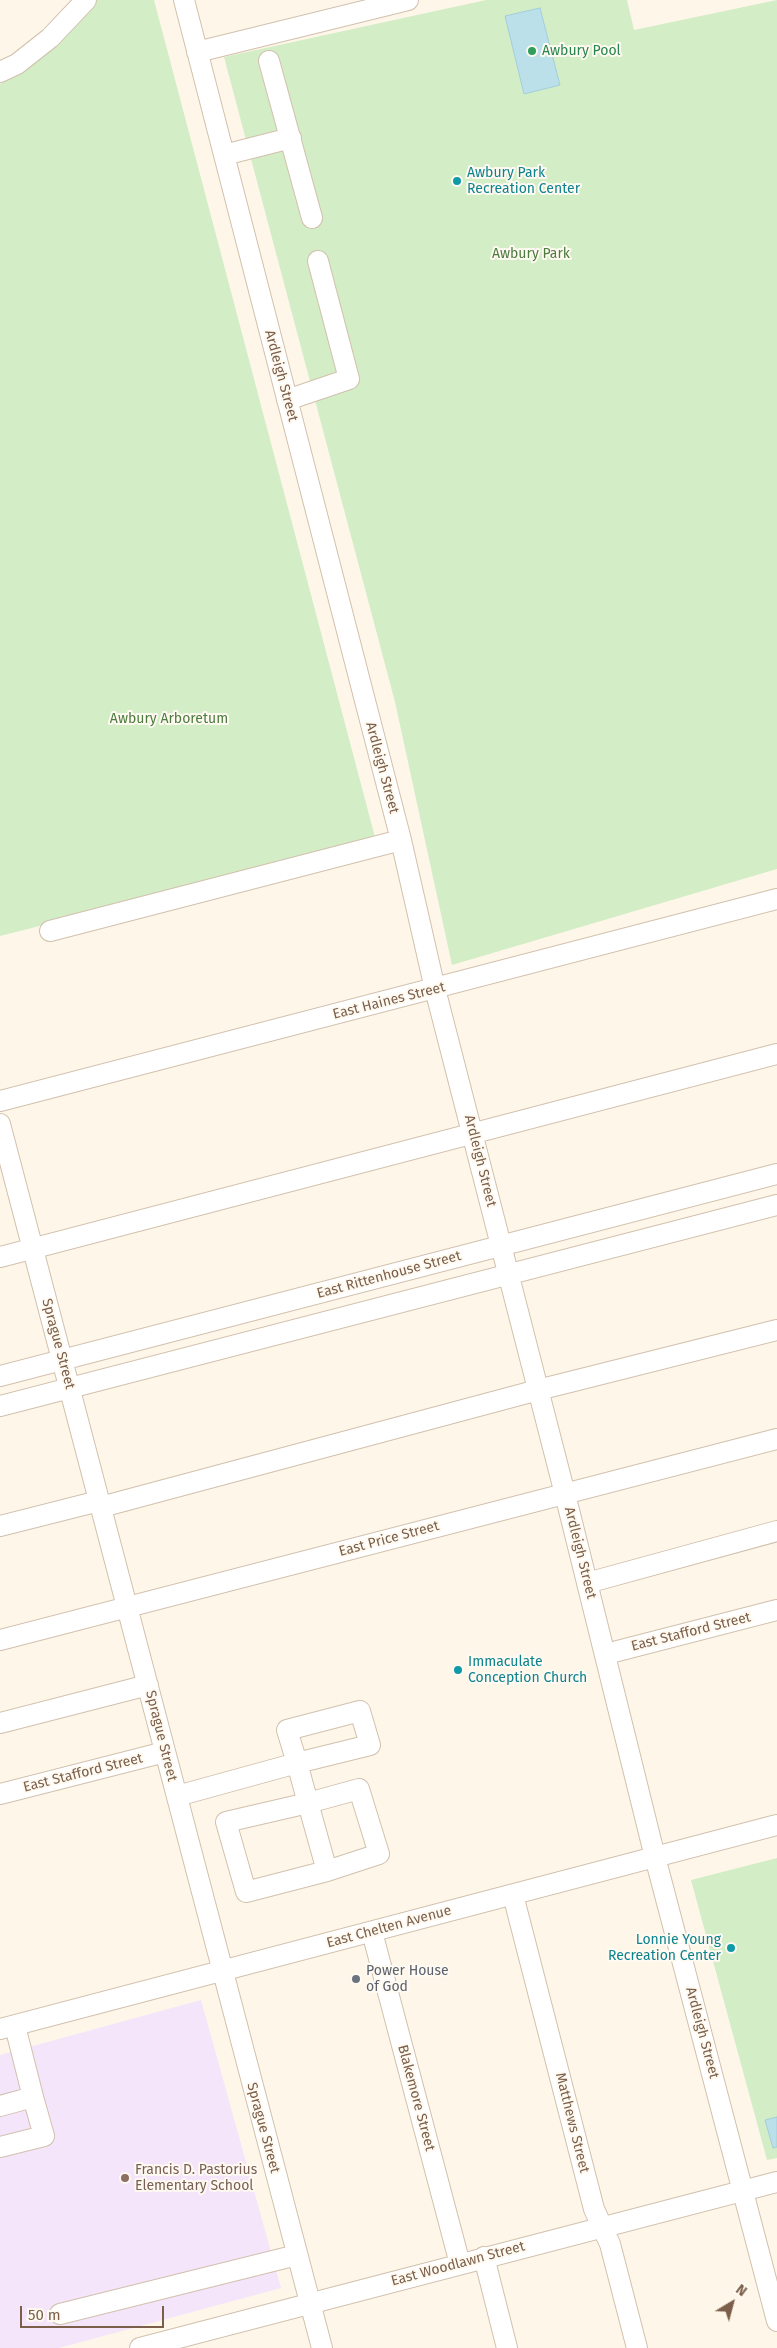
<!DOCTYPE html>
<style>
body{margin:0}
#map{position:relative;width:777px;height:2348px;overflow:hidden;background:#fef7e9;font-family:"Fira Sans",sans-serif}
canvas{display:block}
.north{position:absolute;left:707px;top:2278px;width:50px;height:50px;-webkit-text-stroke:4px #fffaf1;paint-order:stroke;rotate:37deg;font-size:14px;font-weight:700;line-height:20px;text-align:center;color:#7b5f4a}
.north::after{content:'';display:block;margin:auto;width:18px;height:22px;background:#7b5f4a;clip-path:polygon(50% 0,100% 100%,50% 72%,0 100%)}
.scale{position:absolute;left:20px;top:2306px;width:144px;height:22px;box-sizing:border-box;border:2px solid #7b5f4a;border-top:0;padding-left:6px;font-size:15px;line-height:18px;white-space:nowrap;color:#7b5f4a;-webkit-text-stroke:4px #fffaf1;paint-order:stroke}
</style>
<div id="map">
<canvas width="777" height="2348"></canvas>
<div class="north">N</div>
<div class="scale">50 m</div>
</div>
<script>
const context = document.querySelector('canvas').getContext('2d');
context.lineJoin = 'round';
function fillPath(path, color) {
  context.fillStyle = color;
  context.fill(path, 'evenodd');
}
function toPath(rows) {
  const path = new Path2D();
  for (const r of rows) {
    path.moveTo(r[0], r[1]);
    for (let i = 2; i < r.length; i += 2) path.lineTo(r[i], r[i + 1]);
  }
  return path;
}
function stroke(path, color, width, dash) {
  context.strokeStyle = color;
  context.lineWidth = width;
  context.lineCap = dash ? 'butt' : 'round';
  context.setLineDash(dash || []);
  context.stroke(path);
}
function drawText(font, color, halo, rows, align = 'center') {
  context.font = font + ' "Fira Sans",sans-serif';
  context.lineWidth = 4;
  context.setLineDash([]);
  context.textBaseline = 'middle';
  context.strokeStyle = halo;
  context.fillStyle = color;
  for (const [text, x, y, turn = 0] of rows) {
    context.save();
    context.translate(x, y);
    context.rotate((+turn || 0) * Math.PI / 180);
    context.textAlign = isNaN(turn) ? turn : align;
    if (halo) context.strokeText(text, 0, 0);
    context.fillText(text, 0, 0);
    context.restore();
  }
}
const education = toPath([
 [201,2000,281,2288,59,2348,0,2348,0,2055]
]);
const green = toPath([
 [92,0,154,0,376,841,0,936,0,84,79,17],
 [486,0,627,0,634,30,777,0,777,869,452,965,395,702,224,57],
 [777,1858,777,2158,767,2160,691,1880]
]);
const water = toPath([
 [540,8,560,85,524,94,505,16,540,8],
 [777,2117,777,2147,773,2148,765,2120,777,2117]
]);
const minor = toPath([
 [184,0,401,840,435,989,565,1494,655,1857,777,2321],
 [197,52,408,0],
 [269,61,312,218],
 [0,72,17,64,50,38,86,0],
 [224,155,291,138],
 [287,400,349,379,318,261],
 [50,931,401,840],
 [0,1101,777,899],
 [0,1124,322,2348],
 [0,1257,777,1054],
 [0,1376,777,1174],
 [0,1406,777,1205],
 [101,1507,538,1390,777,1330],
 [0,1526,99,1501],
 [587,1583,777,1531],
 [0,1640,777,1439],
 [606,1654,777,1610],
 [0,1723,148,1685],
 [0,1794,165,1752],
 [177,1796,297,1763,370,1745,360,1711,287,1730,297,1763,308,1803,327,1871,246,1892,226,1822,308,1803,359,1789,379,1854,327,1871],
 [513,1895,594,2209,610,2244,637,2348],
 [372,1932,460,2264],
 [0,2029,777,1825],
 [0,2106,33,2097,15,2026],
 [0,2147,44,2136,33,2097],
 [484,2257,507,2348],
 [60,2314,297,2255],
 [140,2348,777,2182]
]);
const markers = [
 [532,51,5,"#2e9e5b"],
 [457,181,5,"#0f9aa8"],
 [458,1670,5,"#0f9aa8"],
 [731,1948,5,"#0f9aa8"],
 [356,1979,5,"#6b7280"],
 [125,2178,5,"#8d6e63"]
];
const leisureNames = [
 ["Awbury Pool",542,51]
];
const cultureNames = [
 ["Awbury Park",467,173],
 ["Recreation Center",467,189],
 ["Immaculate",468,1662],
 ["Conception Church",468,1678],
 ["Lonnie Young",721,1940,"right"],
 ["Recreation Center",721,1956,"right"]
];
const parkNames = [
 ["Awbury Park",531,254],
 ["Awbury Arboretum",169,719]
];
const streetNames = [
 ["Ardleigh Street",281,376,75],
 ["Ardleigh Street",382,768,75],
 ["East Haines Street",389,1001,-14],
 ["Ardleigh Street",480,1161,76],
 ["East Rittenhouse Street",389,1275,-15],
 ["Sprague Street",58,1344,75],
 ["East Price Street",389,1539,-15],
 ["Ardleigh Street",580,1553,76],
 ["East Stafford Street",691,1632,-14],
 ["Sprague Street",161,1736,76],
 ["East Stafford Street",83,1773,-14],
 ["East Chelten Avenue",389,1927,-15],
 ["Ardleigh Street",702,2033,75],
 ["Blakemore Street",416,2098,75],
 ["Matthews Street",572,2123,76],
 ["Sprague Street",263,2128,75],
 ["East Woodlawn Street",458,2264,-15]
];
const worshipNames = [
 ["Power House",366,1971],
 ["of God",366,1987]
];
const educationNames = [
 ["Francis D. Pastorius",135,2170],
 ["Elementary School",135,2186]
];
fillPath(education, '#f4e5fb');
fillPath(green, '#d3edc6');
fillPath(water, '#bce0e9');
stroke(water, '#a1cfdc', 1);
stroke(minor, '#d2c0ad', 22);
stroke(minor, '#fff', 20);
for (const [x, y, r, color] of markers) {
  const dot = new Path2D();
  dot.arc(x, y, r, 0, 2 * Math.PI);
  context.fillStyle = color;
  context.fill(dot);
  stroke(dot, '#fffaf1', 2);
}
drawText('14px', '#27864d', '#fffaf1', leisureNames, 'left');
drawText('14px', '#0d838f', '#fffaf1', cultureNames, 'left');
drawText('14px', '#4c7b3e', '#fffaf1', parkNames);
drawText('14px', '#7b5f4a', '#fffaf1', streetNames);
drawText('14px', '#5b616d', '#fffaf1', worshipNames, 'left');
drawText('14px', '#785e54', '#fffaf1', educationNames, 'left');
</script>
